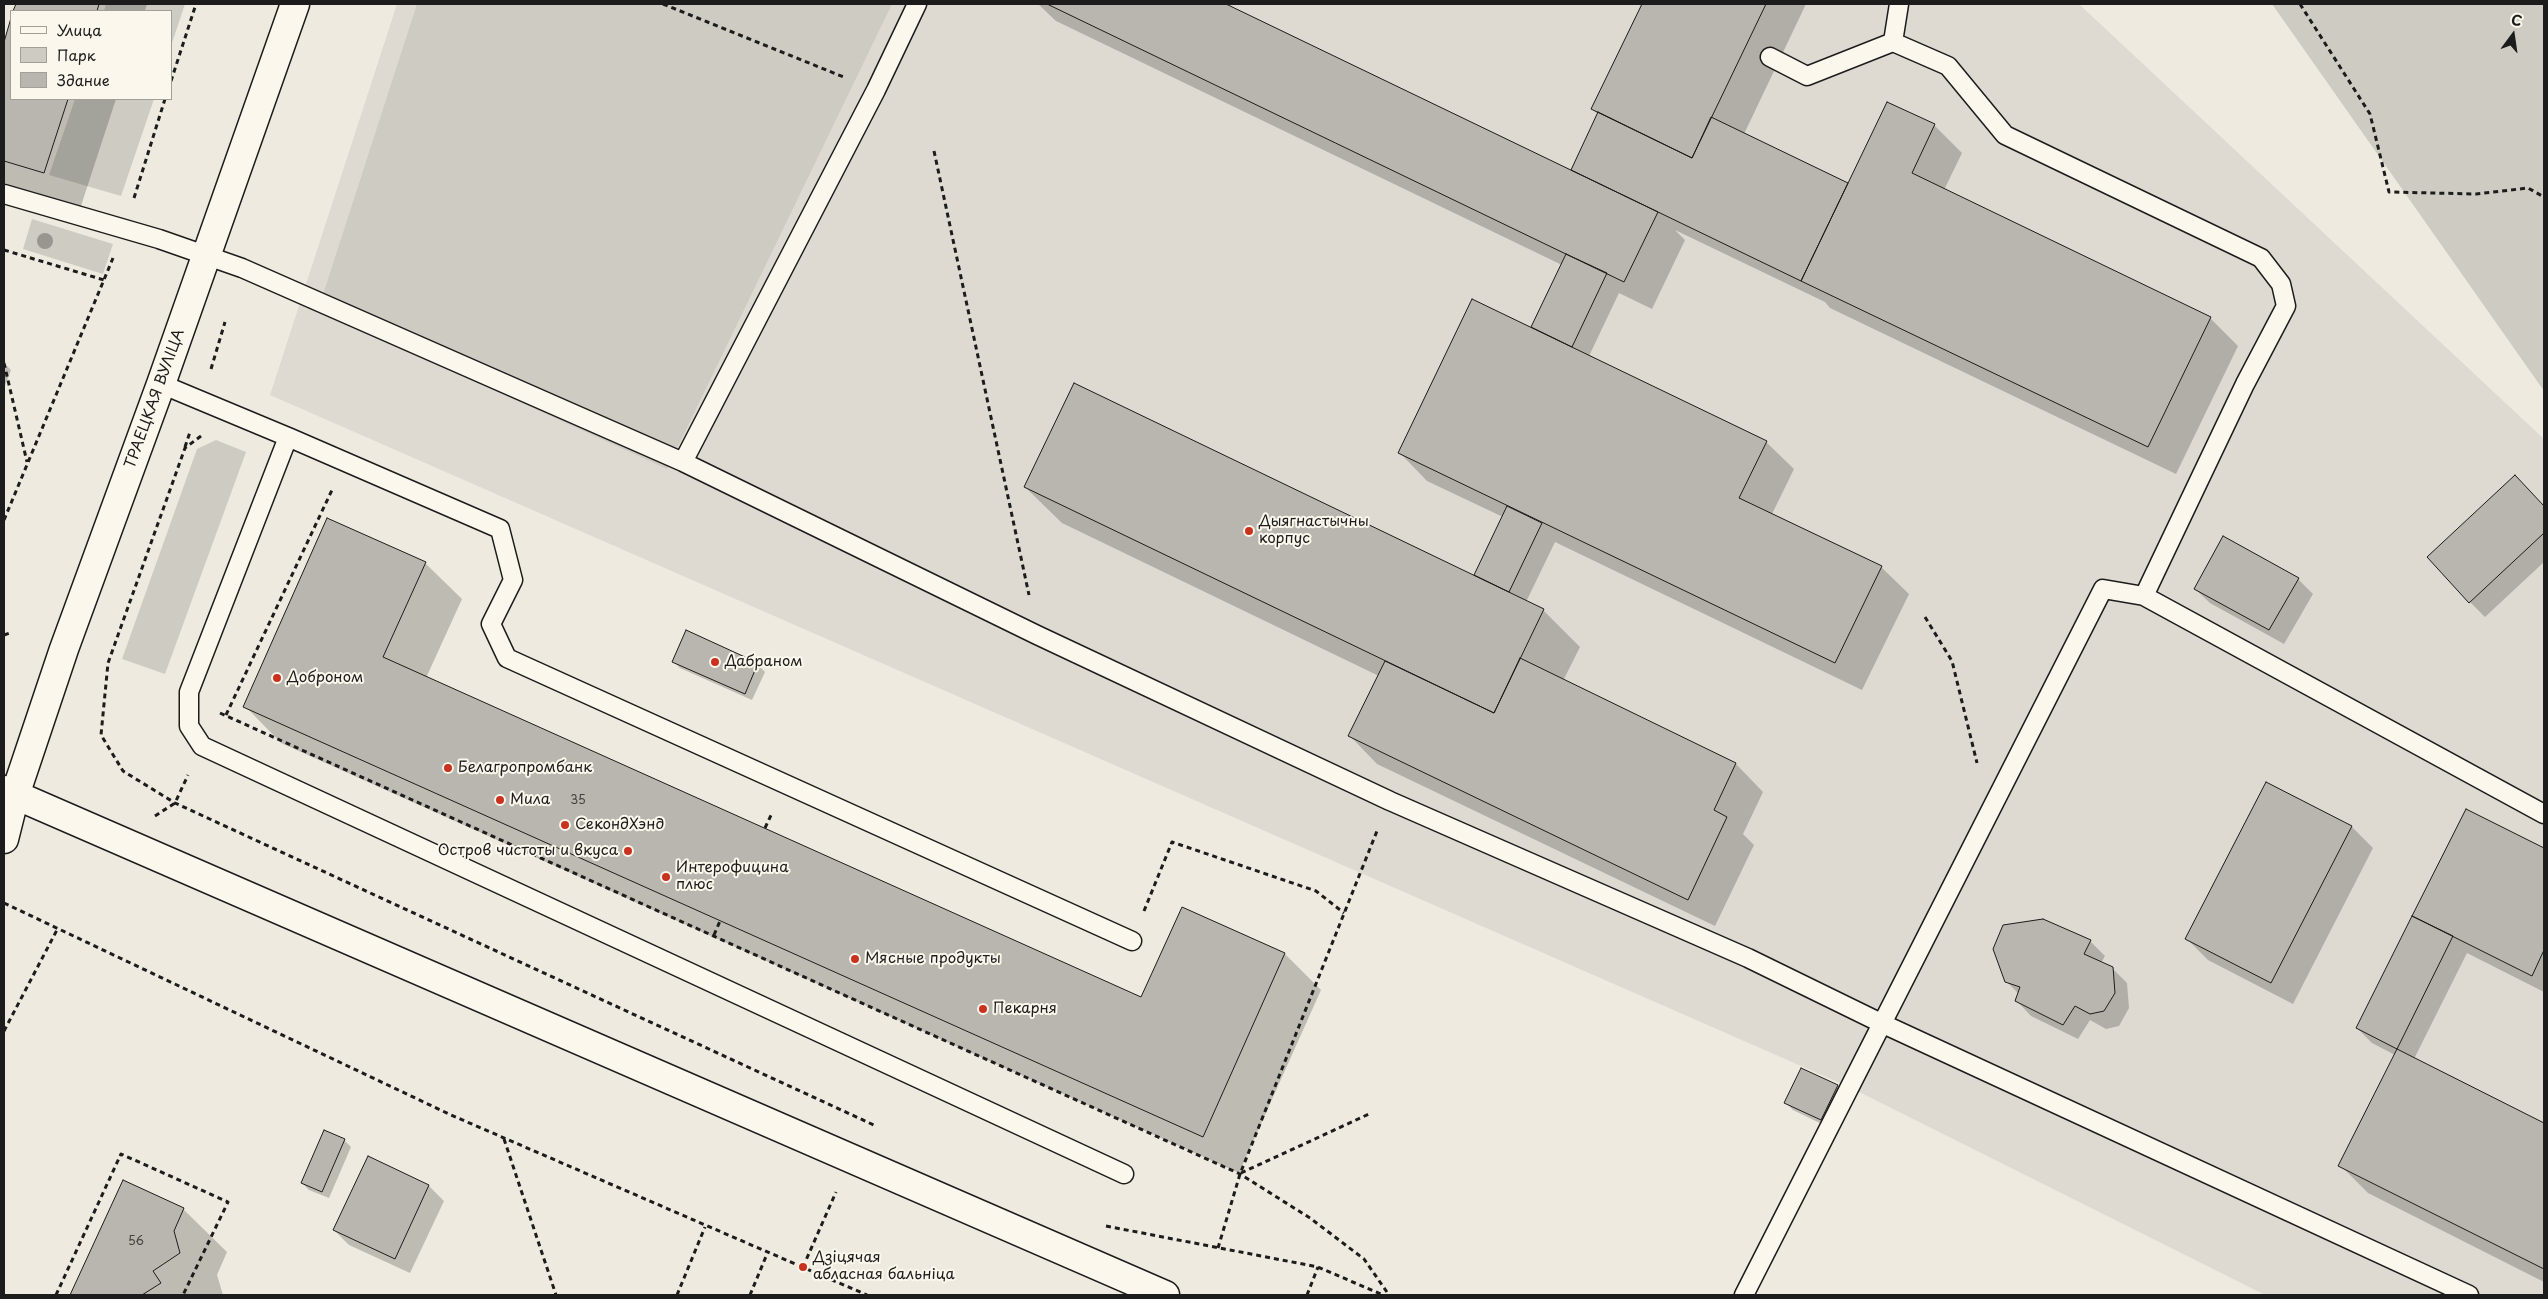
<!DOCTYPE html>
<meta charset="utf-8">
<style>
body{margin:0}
#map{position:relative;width:2548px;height:1299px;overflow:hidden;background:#eeeadf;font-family:"Playpen Sans",sans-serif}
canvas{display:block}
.frame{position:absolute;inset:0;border:5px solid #1c1c1c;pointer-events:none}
.legend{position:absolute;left:10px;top:10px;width:162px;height:90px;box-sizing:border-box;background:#fbf7ec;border:1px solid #a29f99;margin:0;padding:6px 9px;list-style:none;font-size:15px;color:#1c1c1c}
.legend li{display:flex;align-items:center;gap:10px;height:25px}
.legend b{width:25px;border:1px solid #a29f99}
.north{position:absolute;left:2488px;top:10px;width:50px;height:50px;-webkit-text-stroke:4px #fbf7ec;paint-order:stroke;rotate:14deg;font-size:14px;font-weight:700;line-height:20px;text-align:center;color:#1c1c1c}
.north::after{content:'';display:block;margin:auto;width:18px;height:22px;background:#1c1c1c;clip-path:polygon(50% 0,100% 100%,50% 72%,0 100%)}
</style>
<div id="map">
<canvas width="2548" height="1299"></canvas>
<div class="frame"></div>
<ul class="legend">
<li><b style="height:6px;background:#fbf7ec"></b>Улица</li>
<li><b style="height:14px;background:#ceccc2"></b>Парк</li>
<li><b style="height:14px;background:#b9b6af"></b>Здание</li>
</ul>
<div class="north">С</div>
</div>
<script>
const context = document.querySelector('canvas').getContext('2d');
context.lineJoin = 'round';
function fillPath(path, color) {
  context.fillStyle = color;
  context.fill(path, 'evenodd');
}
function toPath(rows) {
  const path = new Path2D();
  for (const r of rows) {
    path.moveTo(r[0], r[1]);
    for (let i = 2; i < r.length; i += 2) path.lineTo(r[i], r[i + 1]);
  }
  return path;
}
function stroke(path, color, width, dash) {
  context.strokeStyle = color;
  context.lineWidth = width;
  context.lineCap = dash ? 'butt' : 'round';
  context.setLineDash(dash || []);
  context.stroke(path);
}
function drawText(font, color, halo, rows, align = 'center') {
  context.font = font + ' "Playpen Sans",sans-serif';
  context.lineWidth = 4;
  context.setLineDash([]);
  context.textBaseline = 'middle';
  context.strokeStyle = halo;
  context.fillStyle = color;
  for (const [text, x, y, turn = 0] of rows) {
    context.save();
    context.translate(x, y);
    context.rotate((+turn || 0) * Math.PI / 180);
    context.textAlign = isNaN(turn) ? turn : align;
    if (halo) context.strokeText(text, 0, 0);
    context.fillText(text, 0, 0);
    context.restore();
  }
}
const built = toPath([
 [397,4,2079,4,2544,439,2544,1295,2265,1295,1849,1087,270,395]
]);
const green = toPath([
 [106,4,185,4,171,46,171,11,104,11],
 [417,4,892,4,667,469,318,310],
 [2272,4,2544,4,2544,391],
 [75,99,154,99,121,196,49,175],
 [32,219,113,244,103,274,23,249],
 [216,440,246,452,165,674,122,659,197,449]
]);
const shadow = toPath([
 [17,4,147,4,145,11,15,11],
 [1038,4,1224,4,1576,174,1572,169,1599,115,1592,109,1643,4,1806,4,1744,134,1849,185,1888,104,1935,126,1962,153,1944,190,2210,318,2238,346,2176,474,1830,308,1825,302,1675,230,1685,240,1652,309,1619,293,1589,356,1766,442,1794,469,1772,514,1881,567,1909,594,1862,690,1555,542,1526,602,1543,610,1580,647,1563,681,1736,764,1763,792,1743,834,1754,845,1715,926,1377,764,1350,736,1379,676,1062,523,1025,487,1480,579,1475,575,1503,517,1427,481,1400,453,1537,331,1533,327,1562,265,1056,21],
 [11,22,11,99,116,99,80,209,7,188,4,184,4,46],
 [4,363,11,370,4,388],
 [2530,491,2544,507,2544,562,2485,617,2470,602],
 [425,563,462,599,426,678,1141,999,1182,908,1285,954,1321,990,1239,1173,281,743,245,706],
 [2298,579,2313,594,2284,644,2210,603,2195,589],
 [673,661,757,664,765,672,752,700,680,668],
 [2267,783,2352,827,2373,848,2293,1004,2208,960,2187,939],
 [2466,810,2544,849,2544,992,2467,953,2414,1059,2544,1124,2544,1282,2368,1193,2340,1165,2395,1055,2372,1043,2357,1028],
 [2090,941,2105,956,2101,963,2112,968,2127,983,2129,1008,2119,1026,2106,1029,2090,1020,2078,1039,2031,1016,2017,1001,2019,994,2006,981],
 [1837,1086,1844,1094,1828,1127,1793,1110,1786,1103],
 [344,1140,351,1147,329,1198,309,1190,302,1183],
 [368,1157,429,1186,444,1201,410,1273,349,1245,334,1230],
 [124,1181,183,1209,227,1252,217,1275,223,1295,72,1295]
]);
const building = toPath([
 [16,4,99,4,97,11,13,11,16,4],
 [1047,4,1226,4,1658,212,1624,282,1047,4],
 [1642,4,1766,4,1692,158,1591,109,1642,4],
 [11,18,11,99,68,99,44,173,4,161,4,42,11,18],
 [1887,102,1935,124,1912,173,2211,317,2148,447,1801,281,1887,102],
 [1598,112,1692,158,1711,117,1848,183,1801,281,1571,170,1598,112],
 [1566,254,1607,273,1572,347,1531,327,1566,254],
 [1472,299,1767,441,1739,498,1882,566,1835,663,1398,453,1472,299],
 [1074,383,1544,609,1494,713,1024,487,1074,383],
 [2515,475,2544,506,2544,533,2469,603,2427,557,2515,475],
 [1507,506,1542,523,1509,592,1474,575,1507,506],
 [327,518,426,562,383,657,1141,997,1182,907,1285,953,1203,1137,243,707,327,518],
 [2223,536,2299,578,2269,630,2194,589,2223,536],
 [686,630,758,663,745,694,672,662,686,630],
 [1520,658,1736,763,1714,810,1727,817,1688,900,1348,736,1385,661,1494,713,1520,658],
 [2266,782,2352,826,2271,983,2185,939,2266,782],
 [2466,809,2544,848,2544,950,2532,976,2412,916,2466,809],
 [2412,916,2453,936,2397,1049,2356,1028,2412,916],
 [2043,919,2091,940,2084,954,2113,967,2115,993,2104,1011,2090,1014,2075,1006,2063,1025,2015,1001,2020,987,2005,982,1993,949,2003,925,2043,919],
 [2397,1049,2544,1123,2544,1269,2338,1166,2397,1049],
 [1801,1068,1838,1085,1821,1120,1784,1103,1801,1068],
 [324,1130,345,1139,322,1192,301,1183,324,1130],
 [368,1156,429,1185,395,1259,333,1230,368,1156],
 [123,1180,184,1208,174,1231,180,1253,153,1271,161,1283,142,1295,70,1295,123,1180]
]);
const path = toPath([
 [663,4,846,78],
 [2300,4,2370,114,2389,192,2476,194,2528,188,2544,197],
 [171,81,196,4],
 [934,151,1029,595],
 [134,198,165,99],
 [4,250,104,280],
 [4,363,27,462],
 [211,369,225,322],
 [201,436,185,448,108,663,101,735,123,771,175,803,876,1126],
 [185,447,190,432],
 [4,520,113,258],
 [1925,617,1952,661,1977,763],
 [4,635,10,633],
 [220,713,1240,1174,1310,1218,1364,1259,1389,1295],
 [226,715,332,490],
 [155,816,175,803,188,775],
 [765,828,772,813],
 [4,903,451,1115,867,1295],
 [1144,911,1172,842,1316,891,1344,913],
 [714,935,720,921],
 [4,1031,58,928],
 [504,1139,556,1295],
 [1241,1173,1369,1114],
 [1106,1226,1318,1267,1383,1295],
 [1218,1248,1240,1174,1377,831],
 [803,1267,836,1192],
 [56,1295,121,1154,228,1202,183,1295],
 [677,1295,705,1227],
 [750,1295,767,1254],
 [1307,1295,1318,1267]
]);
const lane = toPath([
 [1893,42,1899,4],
 [1770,57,1807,76,1893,42,1948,66,2005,135,2261,258,2281,284,2286,306,2245,384,2144,596],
 [4,194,159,239,242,268,683,462,1037,635,1390,801,1748,958,1881,1023,2469,1295],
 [161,384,288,437,189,692,189,726,202,746,1124,1174],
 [288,437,500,529,513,580,491,624,507,658,1132,941],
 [683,462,876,90,917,4],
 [1744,1295,2103,589,2144,596,2544,814]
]);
const street = toPath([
 [4,839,15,795]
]);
const secondary = toPath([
 [4,790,1165,1295],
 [15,795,64,649,161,384,295,4]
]);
const trees = [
 [45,241]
];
const markers = [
 [1249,531,5,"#c8321e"],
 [715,662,5,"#c8321e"],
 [277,678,5,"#c8321e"],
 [448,768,5,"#c8321e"],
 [500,800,5,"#c8321e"],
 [565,825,5,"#c8321e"],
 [628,851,5,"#c8321e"],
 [666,877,5,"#c8321e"],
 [855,959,5,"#c8321e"],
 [983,1009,5,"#c8321e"],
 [803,1267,5,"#c8321e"]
];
const numberNames = [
 ["35",578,801],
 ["56",136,1242]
];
const streetNames = [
 ["ТРАЕЦКАЯ ВУЛІЦА",155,399,-70]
];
const poiNames = [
 ["Дыягнастычны",1259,522],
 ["корпус",1259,539],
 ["Дабраном",725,662],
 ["Доброном",287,678],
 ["Белагропромбанк",458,768],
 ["Мила",510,800],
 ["СекондХэнд",575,825],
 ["Остров чистоты и вкуса",618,851,"right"],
 ["Интерофицина",676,868],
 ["плюс",676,885],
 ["Мясные продукты",865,959],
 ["Пекарня",993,1009],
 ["Дзіцячая",813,1258],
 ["абласная бальніца",813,1275]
];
fillPath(built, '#dedad1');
fillPath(green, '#ceccc2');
fillPath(shadow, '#0003');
fillPath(building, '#b9b6af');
stroke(building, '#1c1c1c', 1);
stroke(lane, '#1c1c1c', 21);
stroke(street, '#1c1c1c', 31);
stroke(secondary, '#1c1c1c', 31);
stroke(path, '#1c1c1c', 3, [5, 4]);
stroke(lane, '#fbf7ec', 18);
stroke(street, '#fbf7ec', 28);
stroke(secondary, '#fbf7ec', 28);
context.fillStyle = '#98968f';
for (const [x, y] of trees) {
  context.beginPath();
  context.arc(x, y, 8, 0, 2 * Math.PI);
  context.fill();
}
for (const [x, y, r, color] of markers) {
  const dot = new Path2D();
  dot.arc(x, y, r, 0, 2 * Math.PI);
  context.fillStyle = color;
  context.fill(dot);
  stroke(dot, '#fbf7ec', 2);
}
drawText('12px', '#434241', null, numberNames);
drawText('15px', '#1c1c1c', '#fbf7ec', streetNames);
drawText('15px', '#1c1c1c', '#fbf7ec', poiNames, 'left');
</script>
